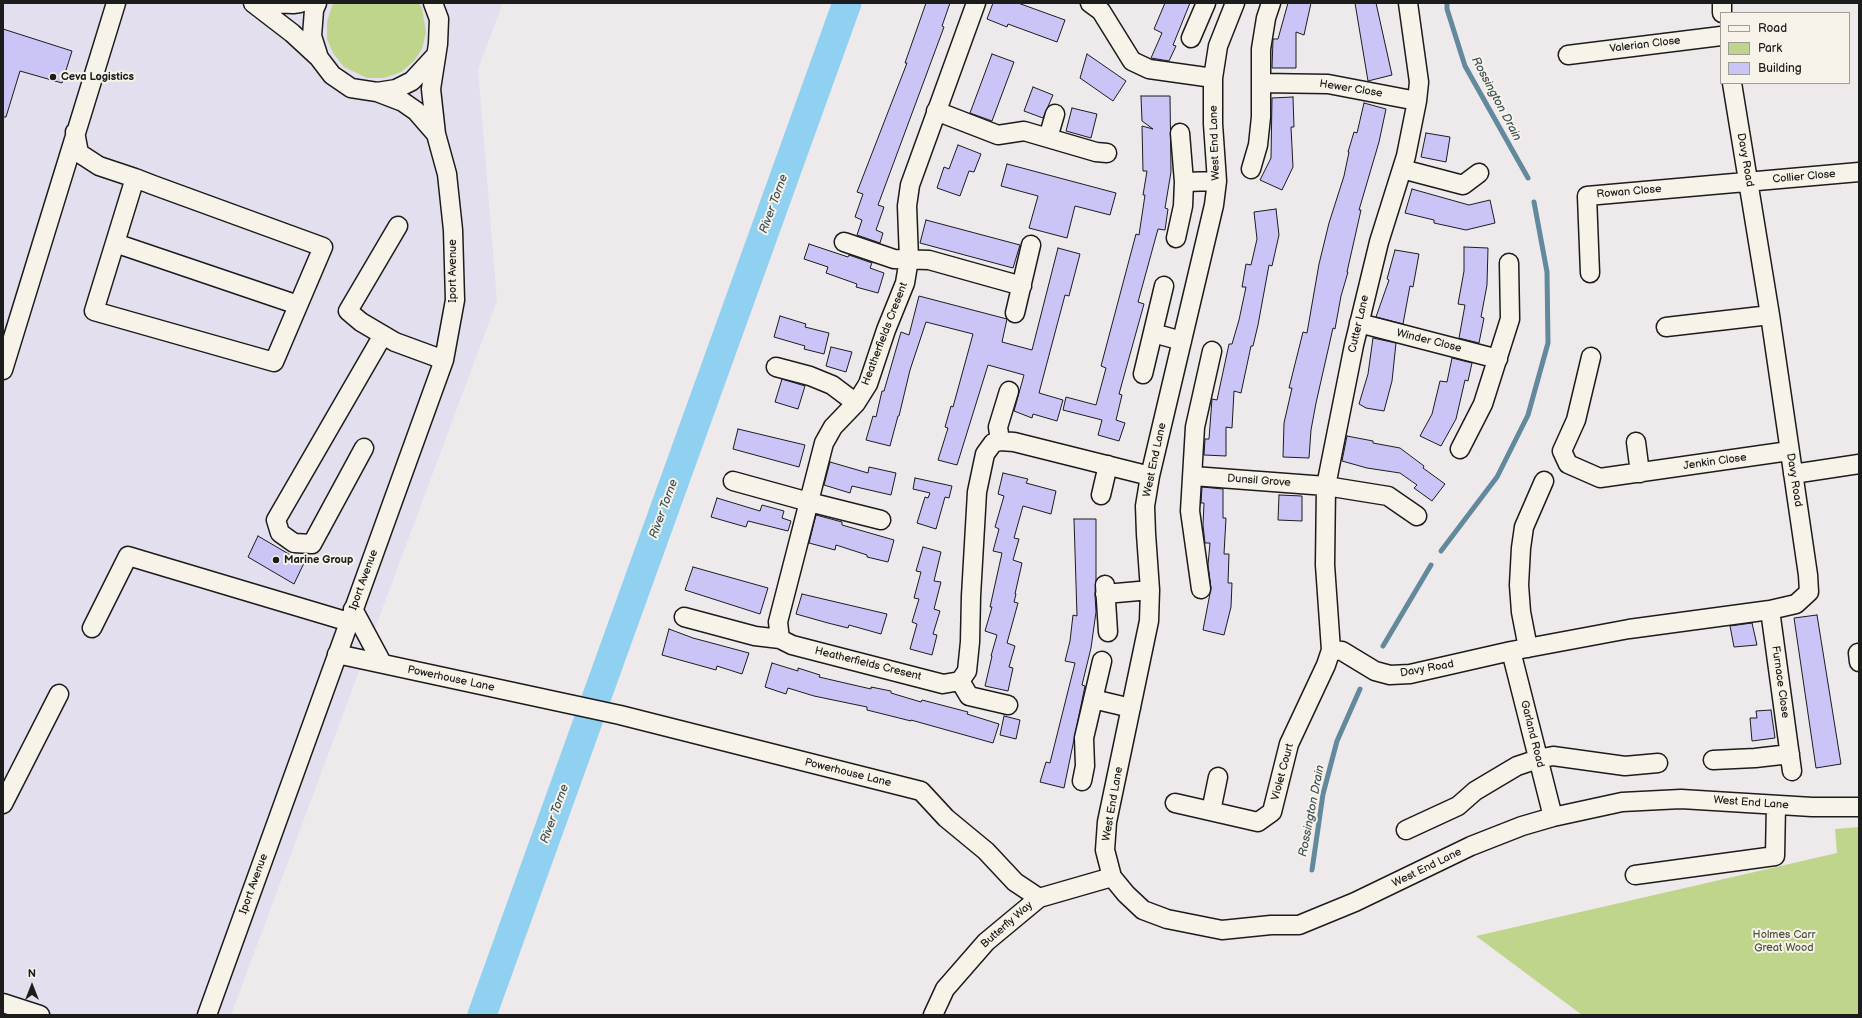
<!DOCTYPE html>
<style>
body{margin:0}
#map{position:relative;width:1862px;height:1018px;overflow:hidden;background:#eeeaeb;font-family:"Balsamiq Sans",sans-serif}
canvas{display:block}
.frame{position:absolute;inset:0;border:4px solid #1c1c1c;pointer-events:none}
.legend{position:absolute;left:1720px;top:12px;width:130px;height:72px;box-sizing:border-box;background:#f7f3e8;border:1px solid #9f9d96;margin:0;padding:5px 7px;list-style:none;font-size:12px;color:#1c1c1c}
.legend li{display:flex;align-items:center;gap:8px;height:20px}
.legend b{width:20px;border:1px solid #9f9d96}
.north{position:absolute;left:12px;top:966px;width:40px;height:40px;-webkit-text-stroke:3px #f7f3e8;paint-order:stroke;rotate:0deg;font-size:11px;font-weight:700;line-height:16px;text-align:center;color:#1c1c1c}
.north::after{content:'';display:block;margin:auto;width:14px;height:18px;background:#1c1c1c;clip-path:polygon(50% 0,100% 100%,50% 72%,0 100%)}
</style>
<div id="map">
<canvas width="1862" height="1018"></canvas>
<div class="frame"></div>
<ul class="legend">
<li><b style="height:5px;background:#f7f3e8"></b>Road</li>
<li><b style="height:11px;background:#bed58b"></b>Park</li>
<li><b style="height:11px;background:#cac4f7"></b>Building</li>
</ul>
<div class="north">N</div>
</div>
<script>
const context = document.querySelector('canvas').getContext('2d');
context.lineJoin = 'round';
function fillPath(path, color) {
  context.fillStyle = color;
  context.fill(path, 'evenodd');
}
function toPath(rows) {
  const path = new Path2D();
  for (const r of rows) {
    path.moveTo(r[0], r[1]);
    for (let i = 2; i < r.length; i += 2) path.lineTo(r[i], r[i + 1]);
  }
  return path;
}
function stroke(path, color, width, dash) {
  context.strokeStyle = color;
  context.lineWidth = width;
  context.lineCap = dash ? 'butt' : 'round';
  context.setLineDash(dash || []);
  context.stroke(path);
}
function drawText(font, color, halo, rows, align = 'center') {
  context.font = font + ' "Balsamiq Sans",sans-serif';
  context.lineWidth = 4;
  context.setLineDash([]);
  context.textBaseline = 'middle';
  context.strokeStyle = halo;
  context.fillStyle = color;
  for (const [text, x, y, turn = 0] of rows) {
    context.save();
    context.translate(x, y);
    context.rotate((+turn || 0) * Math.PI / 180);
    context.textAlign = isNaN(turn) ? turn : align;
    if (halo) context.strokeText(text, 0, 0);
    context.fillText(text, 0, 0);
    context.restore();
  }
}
const built = toPath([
 [3,3,503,3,478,69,497,301,231,1015,3,1015]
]);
const green = toPath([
 [333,3,419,3,422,8,426,32,422,49,414,61,401,72,384,78,367,78,344,67,333,53,327,39,327,22],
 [1859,827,1859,1015,1582,1015,1476,936,1837,853,1835,829]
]);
const stream = toPath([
 [1447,3,1447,9,1465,66,1528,178],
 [1441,551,1497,477,1528,415,1548,343,1547,272,1534,202],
 [1383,646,1431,565],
 [1312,870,1323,794,1337,741,1360,689]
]);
const river = toPath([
 [482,1015,847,3]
]);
const building = toPath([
 [926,3,950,3,942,26,944,27,878,205,884,207,876,230,883,233,880,243,857,235,862,220,855,217,863,194,857,192,907,63,905,63,926,3],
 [993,3,1018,3,1065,20,1057,42,1008,24,1007,27,987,19,993,3],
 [1165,3,1190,3,1173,45,1176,46,1169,61,1151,58,1162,33,1154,29,1165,3],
 [1288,3,1311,3,1304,35,1296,32,1296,68,1272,68,1273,39,1278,39,1288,3],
 [1355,3,1376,3,1392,75,1368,81,1355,3],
 [3,29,72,51,62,83,20,71,6,117,3,117,3,29],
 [992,54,1014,62,992,121,970,113,992,54],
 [1087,54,1126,81,1113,101,1080,78,1087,54],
 [1033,87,1053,95,1043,118,1024,111,1033,87],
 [1141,96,1170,96,1171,172,1165,208,1168,209,1165,230,1158,229,1138,302,1144,304,1119,394,1122,395,1116,420,1125,423,1119,441,1098,435,1102,420,1063,410,1066,397,1096,405,1106,368,1101,366,1136,234,1139,235,1145,195,1143,195,1147,171,1143,171,1142,126,1153,129,1142,121,1141,96],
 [1293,97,1294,127,1291,127,1293,167,1282,190,1260,180,1271,158,1272,98,1293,97],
 [1364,103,1386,109,1379,142,1359,210,1361,210,1347,272,1348,272,1341,296,1335,329,1333,328,1316,403,1311,430,1309,458,1283,457,1284,423,1292,388,1289,388,1303,332,1307,333,1319,264,1329,223,1344,176,1349,152,1348,152,1354,132,1357,133,1364,103],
 [1072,108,1097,114,1091,138,1066,131,1072,108],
 [1426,133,1450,137,1446,162,1421,157,1426,133],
 [958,145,981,154,974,172,969,171,960,196,937,188,944,167,949,169,958,145],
 [1007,164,1116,193,1110,215,1075,206,1067,238,1029,228,1038,196,1001,186,1007,164],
 [1412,189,1469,205,1490,200,1495,223,1466,230,1434,223,1434,220,1405,213,1412,189],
 [1276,209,1279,235,1272,266,1269,265,1258,325,1253,346,1251,346,1241,393,1234,391,1232,428,1226,427,1226,456,1204,455,1205,439,1209,439,1212,399,1217,400,1229,344,1232,344,1239,320,1246,287,1242,287,1246,264,1251,265,1257,239,1254,212,1276,209],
 [926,220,1020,245,1013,268,920,243,926,220],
 [809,244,848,257,849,255,872,263,870,268,884,273,878,293,856,287,857,284,826,273,828,267,804,259,809,244],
 [1464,247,1488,248,1487,285,1481,317,1484,318,1479,343,1459,338,1465,305,1458,304,1464,271,1464,247],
 [1058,248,1080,254,1069,296,1065,295,1039,393,1063,400,1057,421,1033,414,1032,418,1014,411,1024,375,988,365,957,465,938,460,948,428,945,427,951,406,953,407,973,334,926,322,910,370,899,416,898,416,890,446,866,440,873,416,876,417,882,391,884,391,901,332,909,335,919,296,1007,319,1002,342,1032,350,1058,248],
 [1395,250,1419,254,1413,287,1410,286,1403,324,1376,317,1389,280,1387,279,1395,250],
 [780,316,806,324,805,327,829,333,824,354,804,349,805,346,774,337,780,316],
 [1373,338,1396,343,1392,381,1384,411,1366,408,1359,404,1368,374,1373,338],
 [831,347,852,352,846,372,826,366,831,347],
 [1452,358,1472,363,1468,381,1465,380,1456,419,1441,446,1420,436,1432,414,1440,381,1447,382,1452,358],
 [782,379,805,386,798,409,775,402,782,379],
 [738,429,805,445,799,467,733,449,738,429],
 [1347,436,1373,441,1373,443,1400,448,1424,466,1423,468,1445,484,1432,501,1414,488,1417,485,1400,473,1367,468,1342,461,1347,436],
 [830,462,868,473,869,467,896,473,891,495,852,486,850,493,824,485,830,462],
 [1003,473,1028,479,1026,483,1056,491,1051,514,1023,506,1014,538,1019,539,1013,560,1022,563,1015,594,1016,594,1014,602,1018,603,1007,643,1015,646,1009,667,1013,668,1008,691,985,686,992,656,991,656,997,635,985,631,992,607,990,607,1002,553,993,551,999,529,995,527,1004,496,998,494,1003,473],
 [915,478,952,486,949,498,945,497,936,529,917,523,925,497,928,498,930,493,913,489,915,478],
 [1202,487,1223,489,1223,518,1226,518,1224,554,1229,554,1228,583,1232,583,1231,607,1224,635,1203,630,1211,588,1208,565,1210,543,1205,543,1203,525,1204,503,1201,503,1202,487],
 [1279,495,1302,496,1302,521,1278,520,1279,495],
 [717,498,760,511,762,505,784,511,782,518,791,521,788,531,748,521,746,527,711,517,717,498],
 [816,515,842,522,842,525,894,540,888,562,867,557,867,555,836,545,835,550,809,543,816,515],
 [1074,519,1096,519,1096,580,1095,595,1096,612,1091,648,1082,685,1085,686,1064,788,1040,782,1046,762,1050,763,1075,663,1065,661,1070,641,1073,615,1077,616,1074,519],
 [258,536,304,563,294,584,248,557,258,536],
 [923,547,941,552,934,581,941,582,934,609,940,611,933,634,937,635,932,655,910,649,917,624,912,622,919,599,914,598,921,572,916,571,923,547],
 [693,567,768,588,760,614,685,590,693,567],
 [802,594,887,614,881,634,849,625,848,628,828,623,796,614,802,594],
 [1817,615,1841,764,1816,768,1794,618,1817,615],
 [1752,623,1757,645,1734,647,1730,626,1752,623],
 [669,629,693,638,749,653,742,674,717,666,716,670,662,655,669,629],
 [772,663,798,671,798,668,820,675,819,677,871,689,871,687,891,691,891,693,921,702,922,700,968,712,967,714,999,724,993,743,911,720,911,721,867,710,867,707,814,696,788,688,786,694,765,687,772,663],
 [1771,710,1775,738,1752,741,1750,718,1757,718,1756,711,1771,710],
 [1004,716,1020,720,1016,739,1000,735,1004,716]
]);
const minor = toPath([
 [253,3,292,33,318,57],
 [267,3,293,4,300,3],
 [317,3,314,10,312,36,319,58,332,75,351,88,377,92,403,102,416,111,436,134],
 [976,3,910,185,907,206,909,259,905,283,886,330,868,384,856,403,833,427,824,443,778,622,780,639,792,645,943,684,960,681,967,671,970,642,971,596,977,492,985,454,993,443,1000,441,1014,442,1150,476],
 [1090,3,1101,11,1132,61,1149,69,1213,78],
 [1235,3,1218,46,1213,78,1213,124,1217,181,1214,205,1150,476,1145,506,1146,534,1150,590,1149,621,1107,822,1105,850,1112,877,1126,894,1143,910,1167,919,1222,930,1271,925,1299,925,1355,902,1471,846,1522,826,1553,817,1622,802,1681,799,1812,807,1859,807],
 [1722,3,1722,13],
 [1191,38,1206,3],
 [1568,55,1721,36],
 [1261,83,1328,84,1417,101],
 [377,92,396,89,412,81,435,56],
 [936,111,998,135,1024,131,1096,152,1107,153],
 [75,132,79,153,99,166,135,178,153,185,323,247,274,362,94,311,135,178],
 [1048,138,1055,114],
 [1251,169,1258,145,1261,117,1261,49,1266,18,1271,3],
 [1402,169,1463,185,1479,173],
 [1184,182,1217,181],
 [398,226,348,311,361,322,395,342,444,360],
 [1176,238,1183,206,1184,182,1180,133],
 [844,242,894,259,929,260,1022,286],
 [115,243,298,305],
 [1590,273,1587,196,1859,172],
 [1015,313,1031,245],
 [1359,323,1498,359],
 [1666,327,1770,315],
 [1153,333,1182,341],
 [1591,357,1576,420,1562,451,1568,464,1600,478,1789,451],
 [776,367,810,376,832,385,856,403],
 [3,370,116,3],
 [1143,374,1164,286],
 [1000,441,998,427,1009,391],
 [1636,442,1640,473],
 [364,448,312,544,294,543,280,533,276,520,383,335],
 [1460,449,1483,404,1510,319,1509,263],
 [1793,474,1859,464],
 [1193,476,1326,486,1388,496,1417,516],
 [733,481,809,502,881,520],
 [1101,495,1108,465],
 [1105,585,1108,632],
 [1201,589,1190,511,1195,427,1212,351],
 [1105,594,1150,590],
 [353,609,382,663],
 [1770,610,1792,771],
 [684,617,755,636,780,639],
 [92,628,128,556,349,622],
 [1528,648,1521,612,1519,585,1521,548,1524,527,1544,481],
 [1331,650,1342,651,1375,671,1390,675,1410,674,1511,651,1629,629,1770,610,1796,604,1809,592,1808,575,1770,315,1732,83],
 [1511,651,1553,817],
 [1858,653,1859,662],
 [337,654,620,715,921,791,946,818,986,851,1015,882,1039,898],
 [960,681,969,696,1008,705],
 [1093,699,1131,708],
 [1713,760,1755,758,1790,754],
 [1082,781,1085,766,1084,738,1102,661],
 [1175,803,1258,822,1272,812,1289,744,1326,665,1331,650,1325,565,1326,486,1354,345,1379,242,1406,156,1417,101,1419,82,1408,3],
 [3,804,59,694],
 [1211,811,1218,777],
 [1406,830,1458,806,1475,791,1517,766,1538,759,1553,756,1625,766,1658,763],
 [1635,875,1775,856,1776,805],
 [3,1003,40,1015],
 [207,1015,444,360,455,300,453,230,447,174,436,134,431,89,438,44,439,19,433,3],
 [933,1015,945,989,986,942,1039,898,1112,877]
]);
const markers = [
 [53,77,4,"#1c1c1c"],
 [276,560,4,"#1c1c1c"]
];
const streetNames = [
 ["Valerian Close",1645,45,-7],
 ["Hewer Close",1351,89,9],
 ["West End Lane",1215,143,-92],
 ["Davy Road",1745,160,80],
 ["Collier Close",1804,177,-5],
 ["Rowan Close",1629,192,-5],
 ["Iport Avenue",453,271,-90],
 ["Cutter Lane",1359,324,-77],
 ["Heatherfields Cresent",885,334,-69],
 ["Winder Close",1429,341,14],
 ["West End Lane",1155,460,-78],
 ["Jenkin Close",1715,462,-8],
 ["Davy Road",1794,480,81],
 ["Dunsil Grove",1259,481,4],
 ["Iport Avenue",364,580,-70],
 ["Heatherfields Cresent",868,664,14],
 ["Davy Road",1427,669,-10],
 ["Powerhouse Lane",451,679,12],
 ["Furnace Close",1780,682,82],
 ["Garland Road",1532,734,76],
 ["Violet Court",1283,772,-75],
 ["Powerhouse Lane",848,773,14],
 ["West End Lane",1751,803,4],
 ["West End Lane",1113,804,-80],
 ["West End Lane",1427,868,-26],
 ["Iport Avenue",254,884,-70],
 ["Butterfly Way",1007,925,-41]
];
const poiNames = [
 ["Ceva Logistics",61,77],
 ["Marine Group",284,560]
];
const parkNames = [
 ["Holmes Carr",1784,935],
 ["Great Wood",1784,948]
];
const waterNames = [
 ["Rossington Drain",1496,99,62],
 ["River Torne",774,204,-70],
 ["River Torne",664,509,-70],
 ["Rossington Drain",1312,811,-79],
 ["River Torne",555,814,-70]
];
fillPath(built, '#e3dfef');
fillPath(green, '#bed58b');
stroke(stream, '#62899c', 5);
stroke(river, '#90d1f1', 29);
fillPath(building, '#cac4f7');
stroke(building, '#1c1c1c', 1);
stroke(minor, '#1c1c1c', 21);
stroke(minor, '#f7f3e8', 18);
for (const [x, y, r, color] of markers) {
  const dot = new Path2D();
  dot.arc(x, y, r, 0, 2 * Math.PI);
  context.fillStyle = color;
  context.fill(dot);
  stroke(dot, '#f7f3e8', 1.5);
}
drawText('11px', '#1c1c1c', '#f7f3e8', streetNames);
drawText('bold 11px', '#1c1c1c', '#f7f3e8', poiNames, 'left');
drawText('11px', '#4d543d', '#f7f3e8', parkNames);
drawText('italic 12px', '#3f525c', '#f7f3e8', waterNames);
</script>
